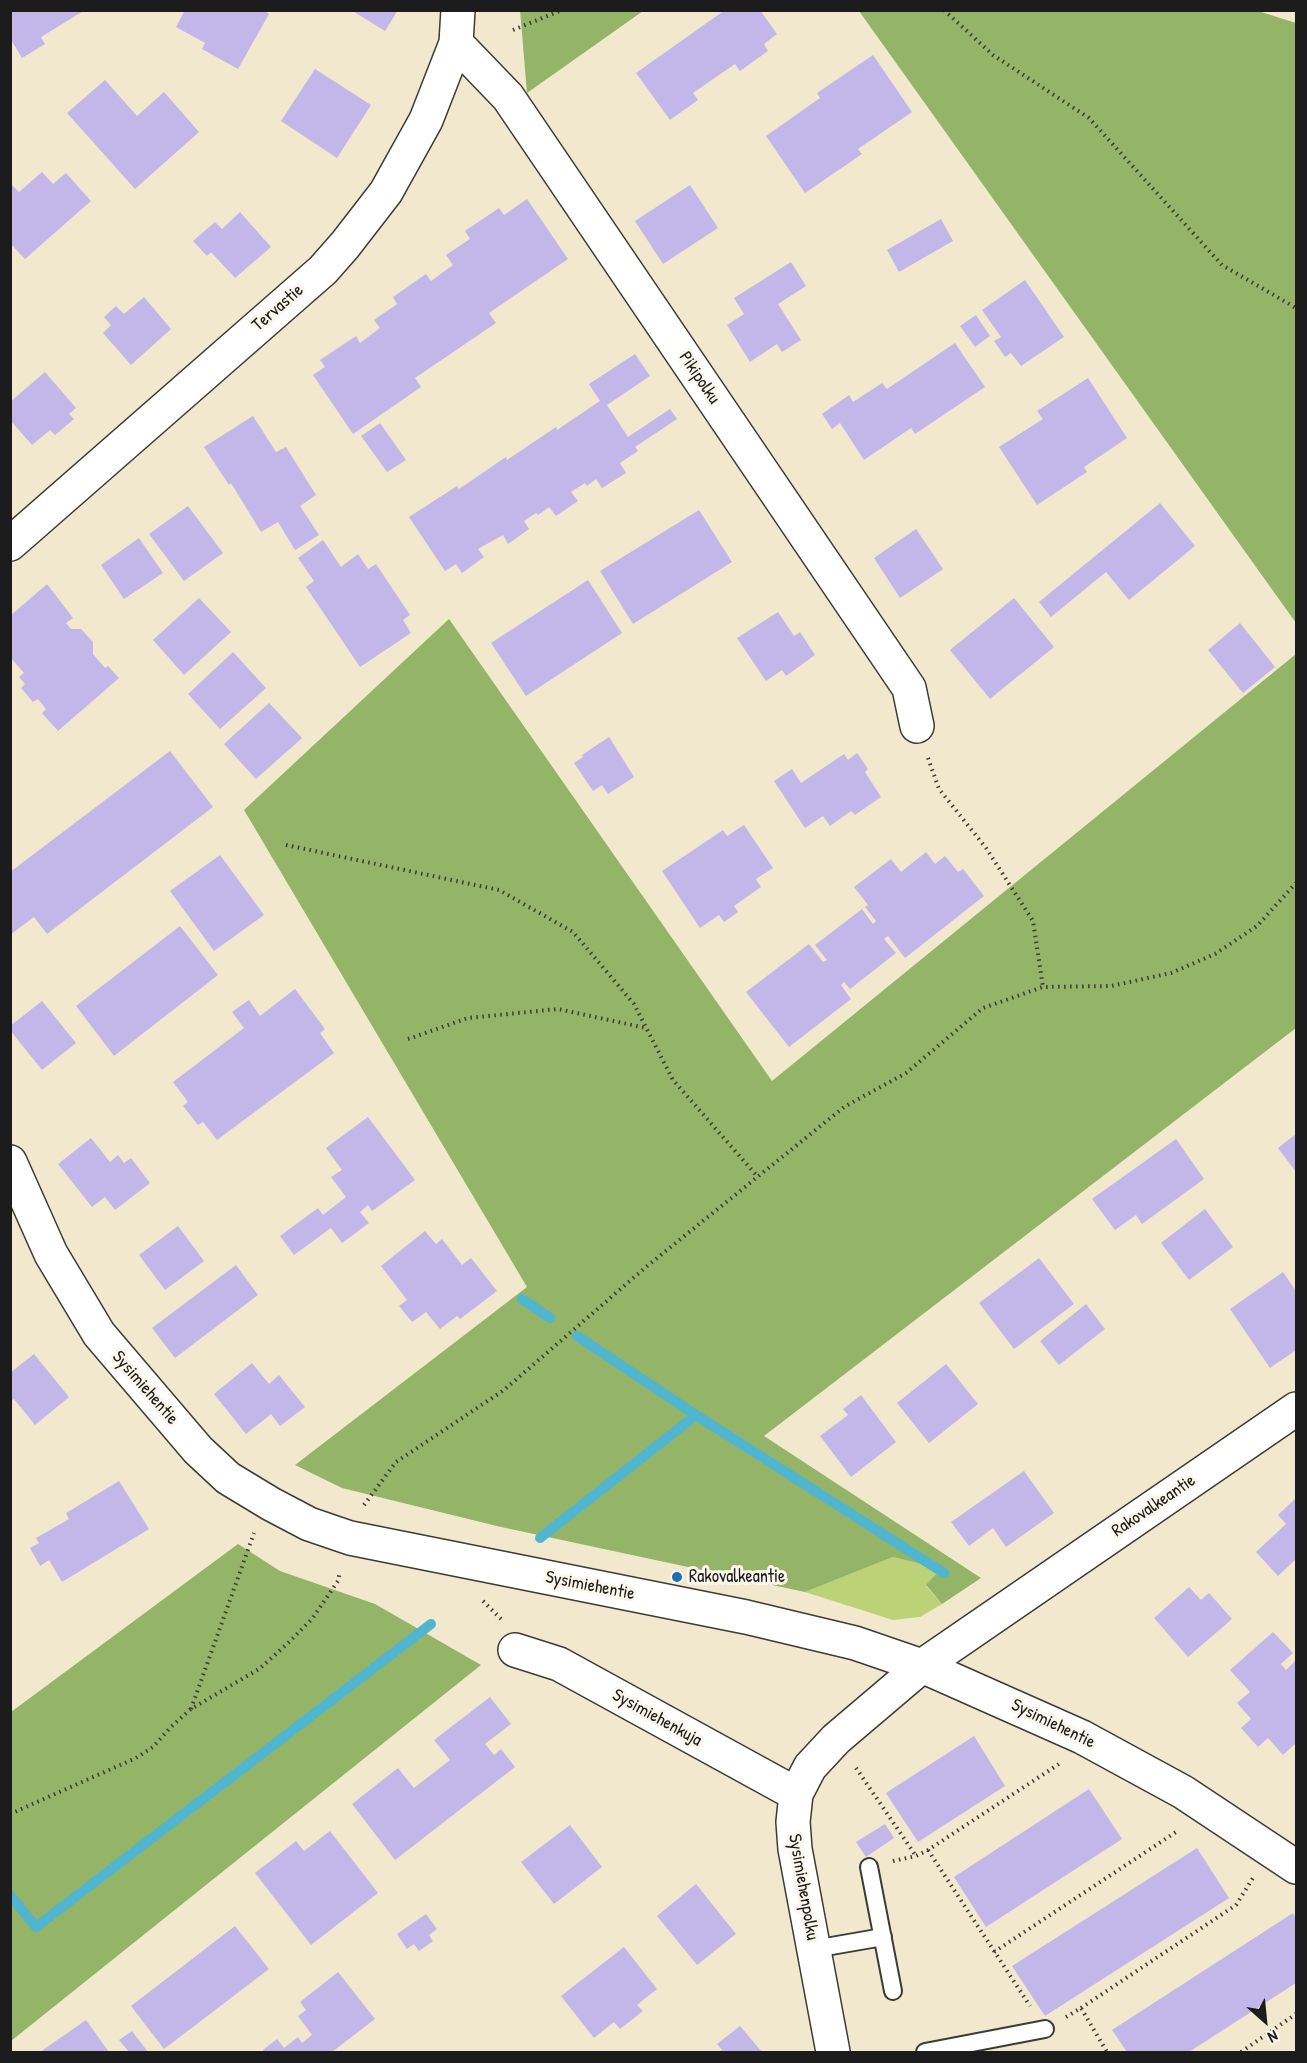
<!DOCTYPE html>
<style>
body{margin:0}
#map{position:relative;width:1307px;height:2063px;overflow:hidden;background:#f2e8ce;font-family:"Patrick Hand",sans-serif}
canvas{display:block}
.frame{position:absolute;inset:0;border:12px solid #1c1c1c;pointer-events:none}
.north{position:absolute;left:1235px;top:1991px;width:60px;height:60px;-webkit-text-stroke:4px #fbf7ec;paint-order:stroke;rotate:153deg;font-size:16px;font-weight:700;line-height:24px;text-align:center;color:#1c1c1c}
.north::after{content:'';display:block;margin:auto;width:21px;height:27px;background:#1c1c1c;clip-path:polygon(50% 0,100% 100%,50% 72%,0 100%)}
</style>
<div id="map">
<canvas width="1307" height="2063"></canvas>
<div class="frame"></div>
<div class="north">N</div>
</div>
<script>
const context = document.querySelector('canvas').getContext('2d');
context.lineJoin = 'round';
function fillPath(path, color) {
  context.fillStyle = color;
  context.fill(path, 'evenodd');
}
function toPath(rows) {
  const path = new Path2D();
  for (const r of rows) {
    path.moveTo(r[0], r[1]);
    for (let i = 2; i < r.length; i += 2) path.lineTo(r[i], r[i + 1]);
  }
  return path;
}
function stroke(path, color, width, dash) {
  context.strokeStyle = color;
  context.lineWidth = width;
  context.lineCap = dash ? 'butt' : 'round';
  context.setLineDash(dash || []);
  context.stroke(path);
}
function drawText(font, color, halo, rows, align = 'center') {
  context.font = font + ' "Patrick Hand",sans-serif';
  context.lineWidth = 6;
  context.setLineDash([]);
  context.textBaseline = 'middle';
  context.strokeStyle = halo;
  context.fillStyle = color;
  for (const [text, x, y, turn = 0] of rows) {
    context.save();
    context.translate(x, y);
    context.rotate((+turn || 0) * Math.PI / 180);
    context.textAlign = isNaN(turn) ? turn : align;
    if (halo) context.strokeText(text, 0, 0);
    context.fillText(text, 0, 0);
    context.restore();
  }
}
const green = toPath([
 [893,1557,942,1569,926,1586,942,1604,920,1617,893,1620,805,1592]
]);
const forest = toPath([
 [520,10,643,10,643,11,527,93],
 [1258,11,1296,23,1296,623,859,11],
 [449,619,772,1081,1296,654,1296,1028,764,1436,981,1578,942,1604,926,1585,941,1569,893,1557,805,1592,501,1527,342,1488,295,1465,527,1287,244,810],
 [238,1544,280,1571,375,1604,481,1665,11,2041,11,1712]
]);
const stream = toPath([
 [522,1299,550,1318],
 [577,1336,696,1415,944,1573],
 [540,1538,696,1415],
 [10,1895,36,1927,431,1624]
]);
const building = toPath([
 [12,10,85,10,41,37,45,44,22,58,10,38],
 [185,10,264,10,269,14,238,69,202,49,205,43,176,27],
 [351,10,398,10,385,31],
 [725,10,760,10,777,34,764,44,768,51,740,71,735,64,693,93,698,100,670,120,636,73],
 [873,55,912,112,858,149,862,154,805,193,766,136,820,98,817,93],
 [315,69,371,105,337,158,281,121],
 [105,80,137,116,164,92,199,132,135,189,67,113],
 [42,172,53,184,66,173,91,201,25,259,10,243,10,183,19,192],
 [690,185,718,228,663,264,635,221],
 [527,199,568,259,489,313,496,323,415,378,421,387,353,434,313,375,325,367,320,360,356,336,360,343,380,328,374,320,397,304,393,297,426,274,431,281,453,265,446,255,470,239,465,231,499,208,504,215],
 [240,212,271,247,235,278,211,252,207,256,193,241,215,222,222,229],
 [941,219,953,241,899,272,887,250],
 [791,262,806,286,778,304,801,340,782,352,777,344,750,362,727,325,744,314,734,298],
 [1025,280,1064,337,1021,366,1011,353,1005,357,994,341,1001,337,982,310],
 [144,297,171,329,131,365,103,333,111,325,104,317,116,306,124,314],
 [976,315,990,336,975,347,960,326],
 [955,343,985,387,915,434,911,428,864,460,840,423,832,429,822,414,849,395,853,402,882,383,887,389],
 [635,354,650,376,607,405,628,437,670,409,677,419,635,447,638,451,620,463,626,473,602,488,596,479,587,486,585,483,571,492,578,501,556,516,549,507,538,515,536,513,524,521,529,529,508,544,503,535,478,549,484,557,462,573,456,564,445,571,409,517,457,486,459,489,506,457,507,460,556,427,557,430,600,401,589,384],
 [45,372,76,408,69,414,74,419,55,435,50,430,32,445,10,420,10,402],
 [1088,378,1127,438,1084,467,1087,472,1037,505,999,447,1043,419,1037,411],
 [253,416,276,452,286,447,316,495,300,506,319,535,295,550,278,522,261,532,231,483,229,485,204,447],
 [380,423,406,460,387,472,361,436],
 [1160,503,1195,546,1129,600,1106,572,1051,617,1039,602],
 [188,506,223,553,184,581,149,534],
 [699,510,732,562,633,624,600,571],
 [916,529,943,569,900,598,874,558],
 [139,538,163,573,124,599,101,565],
 [323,540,341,567,358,554,368,569,376,564,410,615,403,620,411,633,360,667,306,587,314,581,298,558],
 [588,580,622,633,526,696,491,643],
 [47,584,73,618,66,623,71,629,81,629,93,642,93,654,105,668,108,666,119,678,58,731,42,713,46,709,38,699,33,702,21,688,25,684,19,677,24,673,10,657,10,616],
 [199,598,231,632,184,675,153,640],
 [1014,598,1054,647,990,699,950,650],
 [778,612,794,636,800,632,815,655,786,676,782,670,766,681,737,638],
 [1240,623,1275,667,1243,693,1208,650],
 [233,652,266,688,220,729,188,694],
 [269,703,302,738,256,779,224,744],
 [609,737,634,777,608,794,602,785,593,791,574,763,583,757,582,755],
 [170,751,213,807,47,934,34,917,10,935,10,872],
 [857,753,868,769,865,772,881,797,855,815,851,811,830,826,823,816,805,828,774,781,792,769,801,783,844,754,848,760],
 [744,825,773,868,756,879,761,887,734,906,738,912,724,922,719,915,700,928,662,871,723,830,727,836],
 [926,852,935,864,945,856,958,872,963,869,984,896,905,958,888,936,884,939,896,953,850,989,844,982,841,985,851,999,789,1047,746,992,809,944,823,962,827,960,815,945,862,909,873,924,876,921,865,907,868,905,854,887,891,859,901,872],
 [220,855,264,915,214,951,170,891],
 [180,926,218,975,114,1056,76,1006],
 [295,989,325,1029,320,1033,334,1053,217,1140,203,1122,198,1125,183,1106,188,1102,173,1082,244,1028,232,1012,249,1000,260,1016],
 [42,1001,76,1043,42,1070,10,1030,10,1026],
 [368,1117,415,1180,372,1211,368,1205,360,1212,369,1223,342,1243,331,1228,294,1255,280,1236,318,1208,323,1215,346,1197,331,1177,342,1170,326,1148],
 [1296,1134,1296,1172,1278,1148],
 [91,1138,110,1162,118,1155,124,1163,131,1158,150,1183,115,1210,105,1197,92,1207,58,1164],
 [1176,1139,1204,1179,1142,1224,1136,1215,1115,1230,1092,1199],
 [1205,1209,1233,1247,1189,1280,1161,1243],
 [178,1226,204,1261,165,1290,139,1255],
 [425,1231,436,1244,442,1239,462,1265,471,1258,497,1291,460,1319,457,1316,440,1329,426,1312,412,1322,399,1306,407,1300,381,1266],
 [1039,1258,1074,1304,1014,1349,979,1303],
 [236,1265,258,1295,175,1358,152,1328],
 [1283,1272,1296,1291,1296,1350,1270,1368,1230,1309],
 [1086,1304,1105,1329,1059,1365,1040,1341],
 [34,1354,69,1397,35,1425,14,1399,10,1402,10,1373],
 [252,1363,269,1384,279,1375,305,1407,280,1426,271,1414,246,1434,214,1394],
 [946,1364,978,1404,929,1443,897,1403],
 [861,1395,896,1442,851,1477,820,1436,848,1415,843,1409],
 [1024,1471,1054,1513,1006,1547,993,1528,969,1546,951,1522],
 [119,1481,149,1529,62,1582,49,1560,40,1566,30,1548,39,1543,36,1538,69,1519,66,1513],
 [1296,1498,1296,1559,1278,1576,1256,1552,1286,1524,1278,1515],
 [1189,1587,1201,1600,1209,1593,1232,1619,1188,1657,1154,1618],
 [1273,1632,1293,1653,1281,1664,1286,1670,1296,1660,1296,1743,1283,1755,1268,1738,1258,1747,1241,1728,1251,1719,1237,1703,1250,1692,1230,1670],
 [490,1697,511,1724,485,1744,494,1755,501,1749,515,1767,395,1860,352,1804,398,1768,414,1788,450,1760,434,1740],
 [974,1736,1005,1786,918,1842,886,1793],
 [1089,1789,1122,1839,986,1927,954,1877],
 [885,1824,894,1838,866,1857,856,1842],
 [570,1825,602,1867,554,1904,521,1862],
 [330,1831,378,1893,311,1945,255,1873,296,1841,304,1851],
 [1197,1848,1229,1898,1045,2016,1012,1966],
 [696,1884,736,1934,697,1965,657,1916],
 [1293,1913,1296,1918,1296,1983,1189,2052,1127,2052,1112,2030],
 [426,1914,437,1929,429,1935,433,1941,419,1951,414,1944,407,1949,397,1934],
 [235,1926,269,1969,164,2049,131,2006],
 [624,1947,657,1989,637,2005,643,2011,620,2029,614,2022,594,2038,561,1996],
 [338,1972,375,2019,332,2052,264,2052,263,2050,277,2039,284,2048,298,2037,302,2043,312,2035,298,2016,306,2010,300,2002],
 [86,2020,109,2052,40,2052],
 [740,2026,762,2052,718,2052,722,2050,717,2044],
 [132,2031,148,2052,129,2052,119,2040]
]);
const path = toPath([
 [944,10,993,55,1089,118,1222,265,1296,308],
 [513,30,562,10],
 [928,758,939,789,986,848,1033,921,1043,987],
 [286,845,499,890,573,932,634,1004,673,1080,758,1177],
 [408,1039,468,1018,558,1009,646,1028],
 [364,1505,396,1462,504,1390,646,1267,844,1107,906,1073,983,1008,1043,987,1111,986,1171,973,1215,954,1257,926,1296,883],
 [483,1601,501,1619],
 [191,1709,254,1533],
 [856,1768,916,1856],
 [10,1814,136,1758,153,1747,171,1727,191,1709,259,1669,287,1644,312,1619,338,1581,340,1571],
 [928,1850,1030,2006],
 [893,1861,916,1856,928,1850,1059,1764],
 [994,1952,1179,1830],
 [1081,2008,1236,1905,1253,1878],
 [1066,2017,1081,2008,1107,2052],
 [1241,2052,1296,2014]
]);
const lane = toPath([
 [869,1867,893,1991],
 [814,1949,883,1937],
 [925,2052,1045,2029]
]);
const street = toPath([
 [456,43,508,97,909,688,917,726],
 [10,544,323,270,345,245,386,192,426,120,456,43,458,10],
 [515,1650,559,1664,796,1794],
 [833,2052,795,1849,793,1822,796,1794,810,1767,836,1739,922,1666,1296,1409]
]);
const secondary = toPath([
 [10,1162,51,1254,99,1334,198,1450,228,1478,271,1504,309,1524,350,1538,746,1617,855,1643,922,1666,1082,1737,1183,1792,1296,1867]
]);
const markers = [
 [677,1577,6,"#1f6fb2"]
];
const streetNames = [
 ["Tervastie",278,308,-41],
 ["Pikipolku",699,378,56],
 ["Sysimiehentie",145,1388,49],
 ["Rakovalkeantie",1154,1506,-34],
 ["Sysimiehentie",590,1586,11],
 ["Sysimiehenkuja",657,1718,29],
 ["Sysimiehentie",1053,1724,26],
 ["Sysimiehenpolku",803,1887,80]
];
const poiNames = [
 ["Rakovalkeantie",689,1577]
];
fillPath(green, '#bbd276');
fillPath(forest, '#94b467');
stroke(stream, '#50b6cf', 10);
fillPath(building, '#c3b7e9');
stroke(lane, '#3c3b37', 20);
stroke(street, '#3c3b37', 36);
stroke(secondary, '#3c3b37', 36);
stroke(path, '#3c3b37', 4, [1.5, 4.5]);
stroke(lane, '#fff', 16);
stroke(street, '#fff', 33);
stroke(secondary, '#fff', 33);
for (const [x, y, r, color] of markers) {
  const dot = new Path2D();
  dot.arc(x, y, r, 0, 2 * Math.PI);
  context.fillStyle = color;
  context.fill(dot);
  stroke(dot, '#fbf7ec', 2);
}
drawText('18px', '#1c1c1c', '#fbf7ec', streetNames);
drawText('18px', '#1c1c1c', '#fbf7ec', poiNames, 'left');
</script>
